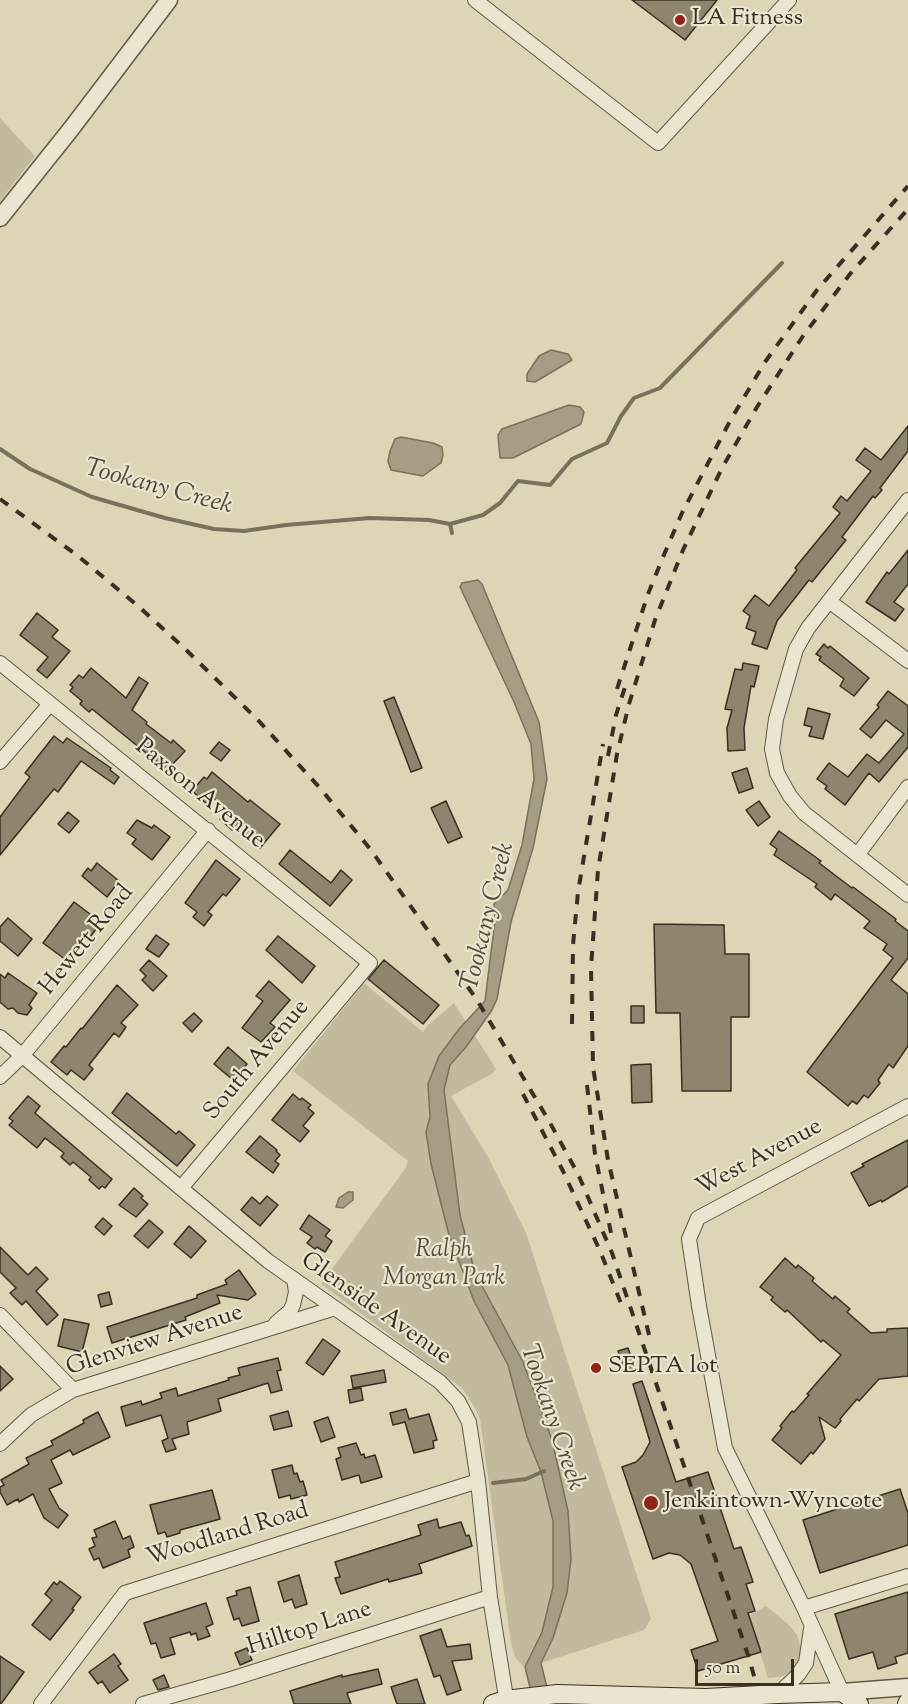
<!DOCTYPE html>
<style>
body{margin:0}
#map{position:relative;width:908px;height:1704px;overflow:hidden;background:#ded5b7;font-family:"Sorts Mill Goudy",serif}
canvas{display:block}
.scale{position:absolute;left:695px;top:1659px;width:99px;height:27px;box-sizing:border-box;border:3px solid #392f22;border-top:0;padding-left:8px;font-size:18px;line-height:21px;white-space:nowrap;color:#392f22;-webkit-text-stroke:4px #eae4d0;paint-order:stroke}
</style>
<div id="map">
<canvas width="908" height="1704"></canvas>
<div class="scale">50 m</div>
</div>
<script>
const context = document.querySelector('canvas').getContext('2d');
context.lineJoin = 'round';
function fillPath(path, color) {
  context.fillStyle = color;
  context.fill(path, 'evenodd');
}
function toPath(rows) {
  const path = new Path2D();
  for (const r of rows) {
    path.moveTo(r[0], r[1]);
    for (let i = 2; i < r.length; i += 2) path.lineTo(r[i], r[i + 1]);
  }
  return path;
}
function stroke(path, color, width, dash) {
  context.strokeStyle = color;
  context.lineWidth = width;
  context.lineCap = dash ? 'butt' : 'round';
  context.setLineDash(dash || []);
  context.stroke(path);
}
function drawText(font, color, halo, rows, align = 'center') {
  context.font = font + ' "Sorts Mill Goudy",serif';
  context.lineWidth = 4.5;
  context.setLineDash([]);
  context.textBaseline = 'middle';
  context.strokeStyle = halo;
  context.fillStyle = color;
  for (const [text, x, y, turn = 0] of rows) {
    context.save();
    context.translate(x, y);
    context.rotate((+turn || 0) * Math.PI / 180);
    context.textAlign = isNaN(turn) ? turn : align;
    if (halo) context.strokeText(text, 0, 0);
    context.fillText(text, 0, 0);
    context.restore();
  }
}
const green = toPath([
 [0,118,35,156,0,201],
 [364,983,423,1032,428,1025,454,1003,496,1069,493,1073,451,1096,488,1157,526,1233,651,1619,644,1630,541,1663,524,1667,515,1657,511,1643,480,1419,476,1410,463,1389,321,1284,405,1169,408,1161,293,1071],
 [766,1606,789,1625,797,1635,801,1649,798,1662,791,1672,781,1677,768,1678,749,1616]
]);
const water = toPath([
 [551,350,568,354,572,360,535,382,527,381,527,374,539,356,551,350],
 [569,405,580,407,584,412,581,424,513,458,500,458,498,435,502,429,569,405],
 [401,437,433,443,442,447,443,455,441,463,423,476,391,470,388,461,390,451,395,439,401,437],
 [478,580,482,584,539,722,547,779,533,848,511,922,497,999,492,1010,466,1047,450,1065,444,1090,460,1215,475,1273,523,1362,552,1440,568,1511,571,1559,567,1593,553,1638,541,1663,551,1704,534,1704,525,1667,542,1632,553,1587,553,1521,541,1472,527,1437,508,1365,474,1301,449,1235,431,1164,426,1132,430,1117,428,1084,439,1056,459,1029,485,1001,495,920,494,904,508,890,522,845,534,779,531,744,514,702,460,587,462,583,478,580],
 [348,1192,353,1192,353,1200,343,1208,336,1207,339,1198,348,1192]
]);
const stream = toPath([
 [0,449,30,469,92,497,165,518,214,529,244,531,286,525,370,518,429,520,450,524,452,533],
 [450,524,483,515,500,503,518,481,550,485,572,459,607,443,621,416,634,398,660,388,782,263],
 [493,1483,526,1479,544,1471]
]);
const building = toPath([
 [632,0,717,0,685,40,632,0],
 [908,426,908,451,880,488,882,490,875,498,873,496,842,537,846,540,812,582,809,580,777,621,767,649,752,644,756,632,746,628,750,616,743,611,755,595,769,606,797,570,795,568,840,513,833,507,841,496,847,501,871,471,856,460,865,448,881,460,908,426],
 [908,550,908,584,894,602,904,609,895,621,866,602,887,572,889,574,908,550],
 [37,613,58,630,52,637,70,651,47,678,37,670,48,657,20,635,37,613],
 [824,644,828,648,830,646,869,678,854,696,840,686,844,679,819,660,821,657,816,654,824,644],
 [743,663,759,666,754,687,751,686,744,728,745,750,728,751,727,728,732,710,725,709,735,669,742,670,743,663],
 [91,668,126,698,139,677,148,683,132,710,147,722,146,724,171,743,173,740,185,751,167,770,92,709,89,712,80,704,82,701,70,691,73,687,70,685,79,675,83,678,91,668],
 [888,691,908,706,908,747,879,782,869,773,845,805,825,789,827,786,817,779,829,763,848,777,867,754,879,763,904,734,886,720,871,738,860,729,879,707,877,705,888,691],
 [394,697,422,768,411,772,384,701,394,697],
 [808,708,830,714,823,739,809,736,812,727,804,725,808,708],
 [54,736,63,743,67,738,111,768,110,770,119,777,114,784,81,761,58,792,54,789,0,855,0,817,30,777,25,773,54,736],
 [219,742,230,750,221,761,210,753,219,742],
 [747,768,753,788,739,793,732,773,747,768],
 [212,772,248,802,250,800,280,824,260,848,235,827,232,830,220,819,228,811,212,797,207,804,192,791,204,777,207,779,212,772],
 [446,801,462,837,448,843,431,808,446,801],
 [759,801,770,817,758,826,746,810,759,801],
 [68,812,79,821,69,833,58,824,68,812],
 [137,820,152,828,154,825,170,837,152,860,132,844,136,839,127,833,137,820],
 [779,831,821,861,819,863,852,888,853,887,896,919,895,921,908,931,908,958,891,980,908,994,908,1046,893,1068,889,1064,878,1080,880,1083,868,1098,864,1095,857,1104,852,1101,848,1106,807,1072,893,958,883,950,887,944,864,928,870,921,835,894,831,900,815,887,817,884,774,855,777,849,770,844,779,831],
 [290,850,331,883,341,870,352,880,330,906,279,864,290,850],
 [216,860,240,879,226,896,223,894,208,912,212,915,204,926,193,917,197,912,185,903,216,860],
 [97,863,119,881,107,897,82,876,88,868,91,871,97,863],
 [74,902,94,917,92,920,99,925,88,940,84,937,66,960,43,943,74,902],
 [8,918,32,939,18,956,0,941,0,927,8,918],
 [654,924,724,925,725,954,749,954,749,1017,731,1017,731,1091,682,1091,680,1013,656,1013,654,924],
 [156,935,169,944,159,957,146,949,156,935],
 [278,936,315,966,302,983,266,950,278,936],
 [149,960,167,976,153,991,142,980,146,976,140,970,149,960],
 [384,960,439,1005,423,1024,368,979,384,960],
 [8,973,37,993,29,1005,32,1008,27,1015,18,1013,13,1008,8,1009,0,1002,0,974,5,978,8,973],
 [269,981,290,1000,270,1023,275,1027,261,1042,242,1028,263,1001,256,996,269,981],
 [117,985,138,1005,121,1023,126,1027,119,1037,114,1033,89,1065,93,1069,84,1080,71,1070,67,1075,51,1062,64,1046,66,1047,81,1028,82,1029,117,985],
 [631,1006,644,1006,644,1023,631,1023,631,1006],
 [194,1013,202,1021,192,1032,183,1023,194,1013],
 [228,1047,247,1064,233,1080,214,1064,228,1047],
 [651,1064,652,1102,632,1103,631,1065,651,1064],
 [127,1093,176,1134,179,1131,195,1145,177,1166,112,1113,127,1093],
 [293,1094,300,1100,302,1098,311,1105,308,1108,314,1113,303,1126,309,1131,300,1142,272,1120,293,1094],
 [28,1096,40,1106,35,1113,112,1179,105,1188,102,1186,99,1189,89,1180,91,1177,73,1162,70,1165,61,1157,64,1153,45,1138,37,1148,9,1125,13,1121,9,1118,28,1096],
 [260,1136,277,1150,276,1151,280,1155,275,1161,279,1164,273,1173,246,1152,260,1136],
 [908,1140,908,1186,882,1202,881,1200,869,1206,851,1173,864,1166,862,1164,908,1140],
 [134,1188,143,1196,141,1198,148,1204,136,1217,119,1205,134,1188],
 [267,1196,278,1205,260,1226,241,1210,252,1197,260,1204,267,1196],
 [309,1215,330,1230,325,1236,332,1241,325,1252,317,1247,315,1249,307,1243,312,1237,300,1229,309,1215],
 [103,1218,112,1226,104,1235,95,1227,103,1218],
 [149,1220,163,1232,148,1248,134,1236,149,1220],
 [189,1226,206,1241,191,1258,174,1244,189,1226],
 [0,1247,28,1275,36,1267,48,1279,36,1291,58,1315,47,1325,26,1301,22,1305,10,1293,16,1288,0,1272,0,1247],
 [785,1258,796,1268,798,1265,814,1278,812,1281,833,1299,835,1296,850,1309,847,1312,871,1333,887,1332,887,1329,908,1328,908,1376,879,1379,859,1401,857,1399,840,1419,841,1421,835,1428,819,1417,825,1439,813,1454,811,1452,801,1464,772,1440,782,1428,780,1426,792,1411,794,1412,809,1395,807,1394,841,1355,823,1340,821,1342,787,1310,785,1312,771,1300,773,1297,760,1287,785,1258],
 [239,1270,256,1294,248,1300,217,1295,220,1303,185,1317,186,1320,112,1343,107,1327,197,1298,197,1295,227,1284,225,1280,239,1270],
 [109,1292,112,1304,101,1307,98,1295,109,1292],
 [64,1319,89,1324,82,1352,58,1346,64,1319],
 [323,1339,340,1351,323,1375,306,1363,323,1339],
 [628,1348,635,1367,625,1371,618,1351,628,1348],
 [278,1358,281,1370,277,1371,282,1390,271,1393,268,1383,218,1399,221,1411,187,1422,189,1434,172,1439,176,1449,166,1452,162,1441,168,1438,161,1415,126,1426,121,1407,141,1401,142,1405,162,1398,160,1393,176,1388,178,1396,229,1380,228,1378,240,1375,238,1368,278,1358],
 [0,1366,13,1379,0,1391,0,1366],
 [384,1370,386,1382,353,1388,351,1376,384,1370],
 [642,1381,676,1482,708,1472,734,1549,741,1547,753,1582,746,1584,755,1611,748,1613,761,1652,698,1671,691,1650,718,1641,691,1564,680,1555,669,1553,653,1559,622,1467,636,1462,643,1455,650,1442,633,1384,642,1381],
 [361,1388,363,1400,350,1403,348,1390,361,1388],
 [406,1409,409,1419,429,1414,437,1440,433,1441,434,1448,414,1453,405,1422,393,1425,390,1413,406,1409],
 [288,1411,292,1426,274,1430,270,1416,288,1411],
 [98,1412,110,1437,73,1455,70,1450,51,1460,62,1483,49,1489,59,1508,68,1515,58,1528,44,1518,33,1494,19,1502,18,1499,7,1505,0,1492,0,1487,4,1485,1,1480,29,1464,26,1458,53,1445,51,1441,84,1423,83,1420,98,1412],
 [328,1417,335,1437,321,1442,314,1422,328,1417],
 [356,1443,361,1455,364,1454,365,1458,375,1455,382,1477,361,1483,359,1475,342,1480,336,1459,341,1457,338,1448,356,1443],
 [292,1465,294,1474,297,1473,300,1482,303,1481,307,1495,291,1499,290,1495,279,1498,272,1470,292,1465],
 [900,1489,908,1513,908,1545,820,1573,803,1520,900,1489],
 [212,1490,220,1519,180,1530,180,1533,167,1537,165,1532,158,1534,150,1505,212,1490],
 [437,1519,439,1528,461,1522,466,1536,469,1535,472,1546,419,1564,422,1573,389,1582,388,1579,341,1594,335,1578,340,1577,335,1562,421,1535,418,1525,437,1519],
 [115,1521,123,1539,130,1536,134,1547,128,1550,130,1557,103,1568,99,1558,94,1560,89,1549,95,1546,92,1538,97,1537,94,1530,115,1521],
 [299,1575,307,1604,295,1608,292,1599,284,1602,278,1582,299,1575],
 [60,1581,81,1597,72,1609,74,1610,50,1640,32,1625,52,1600,45,1594,54,1582,57,1585,60,1581],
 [250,1587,259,1621,242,1626,239,1618,234,1620,227,1598,237,1595,236,1591,250,1587],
 [908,1592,908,1653,895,1657,897,1663,878,1669,873,1652,849,1659,835,1614,908,1592],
 [206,1603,213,1624,206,1627,210,1636,198,1640,196,1633,191,1635,190,1632,170,1638,175,1654,161,1658,156,1643,151,1644,144,1623,206,1603],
 [441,1629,447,1647,470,1644,472,1659,452,1661,461,1690,447,1695,440,1675,434,1677,420,1636,441,1629],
 [247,1648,252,1660,240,1665,235,1653,247,1648],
 [114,1654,121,1664,118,1666,128,1680,110,1693,102,1681,98,1684,89,1672,114,1654],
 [0,1656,24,1672,1,1704,0,1704,0,1656],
 [378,1669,382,1684,347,1693,351,1704,294,1704,290,1691,342,1675,342,1677,378,1669],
 [164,1675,169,1687,158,1690,153,1680,164,1675],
 [417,1679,425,1704,397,1704,391,1687,417,1679]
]);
const minor = toPath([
 [475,0,658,143,789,0],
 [908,500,808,628,796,649,776,719,772,749,777,773,790,796,804,813,908,895],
 [829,601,908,661],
 [0,663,370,963,181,1188],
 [0,762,50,704],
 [858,854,908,787],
 [0,1037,268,1261,440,1382,458,1401,469,1422,478,1481,490,1597,507,1704],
 [0,1077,22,1056,208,830],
 [0,1315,73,1390],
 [276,1323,290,1311,293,1305,296,1292,294,1279],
 [0,1444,31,1415,73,1390,335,1308],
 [804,1608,908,1576],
 [842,1692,804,1608,725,1448,699,1306,689,1239,698,1218,908,1106],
 [778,1694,798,1675,806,1663,811,1629],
 [41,1704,125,1593,478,1481],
 [143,1704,231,1679,490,1597]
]);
const tertiary = toPath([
 [0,218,71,129,169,0],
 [842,1692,908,1687]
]);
const secondary = toPath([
 [778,1694,842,1692,859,1704],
 [493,1704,505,1700,557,1694,706,1698],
 [907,1704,908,1702]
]);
const rail = toPath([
 [0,499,78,556,138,606,181,645,257,719,320,788,371,850,477,1000,549,1121,578,1174,612,1253,748,1655,762,1704],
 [617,689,648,594,663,557,682,513,730,421,765,362,817,290,908,186],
 [608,756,616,715,627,681],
 [572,1024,573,945,578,892,603,744],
 [587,1085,595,1154,611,1233],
 [523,1094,563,1171,601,1253,622,1306],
 [649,1335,608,1160,593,1067,591,968,598,870,617,754,629,704,655,620,683,550,722,468,757,407,803,336,850,274,908,209]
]);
const secondaryBridge = toPath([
 [706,1698,778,1694]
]);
const markers = [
 [680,20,6,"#8f2418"],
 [596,1368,6,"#8f2418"],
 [651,1503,8,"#8f2418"]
];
const poiNames = [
 ["LA Fitness",692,20],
 ["SEPTA lot",608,1368],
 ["Jenkintown-Wyncote",664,1503]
];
const streetNames = [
 ["Paxson Avenue",199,795,39],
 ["Hewett Road",88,941,-51],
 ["South Avenue",258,1061,-50],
 ["West Avenue",760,1159,-28],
 ["Glenside Avenue",375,1310,35],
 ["Glenview Avenue",155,1342,-18],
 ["Woodland Road",228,1536,-17],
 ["Hilltop Lane",310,1630,-18]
];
const parkNames = [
 ["Ralph",444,1252],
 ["Morgan Park",444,1280]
];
const waterNames = [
 ["Tookany Creek",158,489,15],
 ["Tookany Creek",490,917,-76],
 ["Tookany Creek",550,1418,71]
];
fillPath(green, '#c2b99e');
fillPath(water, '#a69d84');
stroke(water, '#7a715d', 1.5);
stroke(stream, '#7a715d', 4);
fillPath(building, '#8f856f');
stroke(building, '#392f22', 1.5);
stroke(minor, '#625847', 16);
stroke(tertiary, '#625847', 19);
stroke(secondary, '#392f22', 20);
stroke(minor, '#eae4d0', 14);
stroke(tertiary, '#eae4d0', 16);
stroke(secondary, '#eae4d0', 18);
stroke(rail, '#392f22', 4, [10, 10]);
stroke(secondaryBridge, '#392f22', 20, []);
stroke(secondaryBridge, '#eae4d0', 18);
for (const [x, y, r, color] of markers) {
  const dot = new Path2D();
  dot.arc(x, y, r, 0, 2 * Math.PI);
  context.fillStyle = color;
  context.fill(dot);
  stroke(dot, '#eae4d0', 2);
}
drawText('24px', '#392f22', '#eae4d0', poiNames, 'left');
drawText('24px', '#392f22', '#eae4d0', streetNames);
drawText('italic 24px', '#544b3b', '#eae4d0', parkNames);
drawText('italic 26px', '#544a3a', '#eae4d0', waterNames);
</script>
